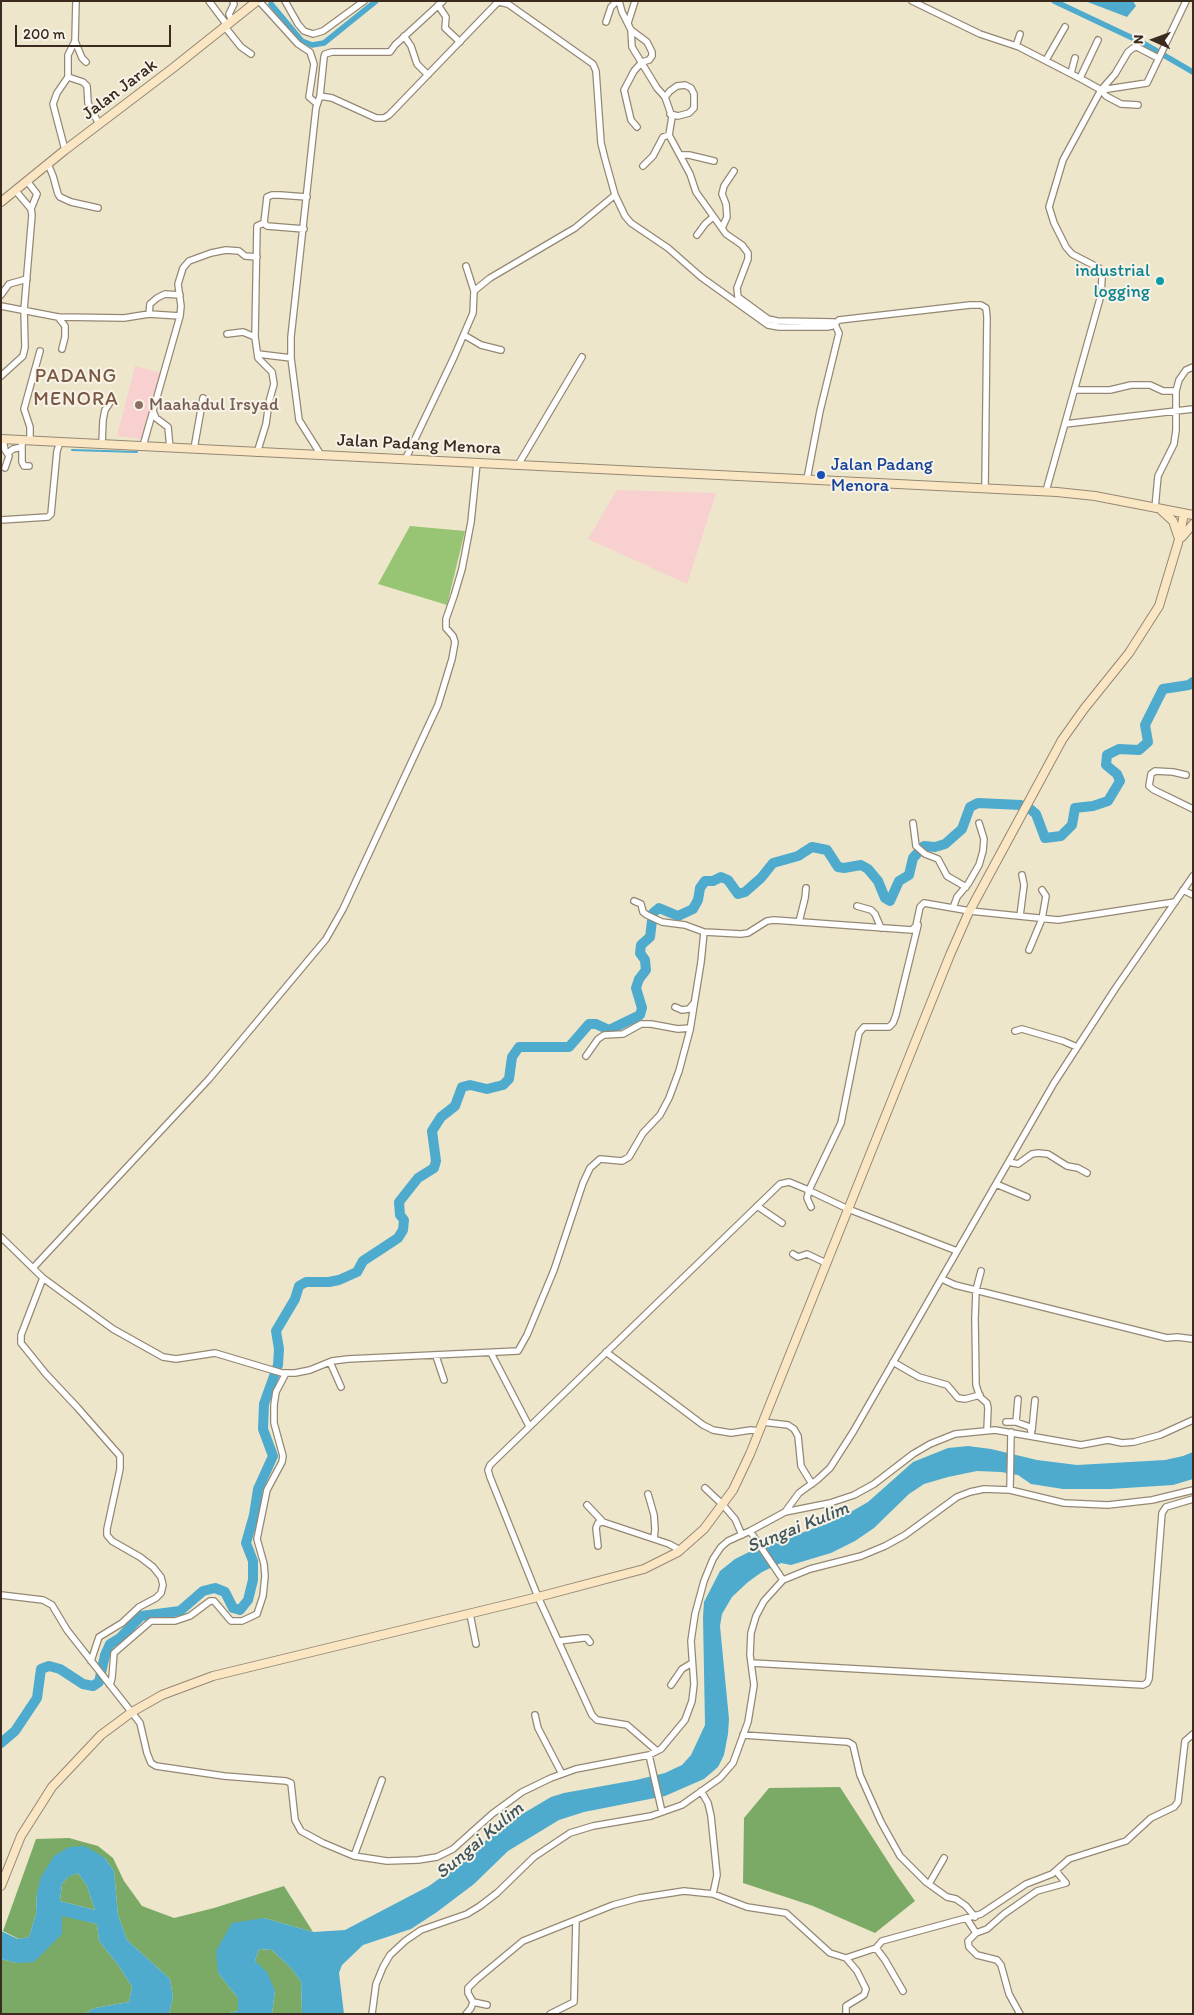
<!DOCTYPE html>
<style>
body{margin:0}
#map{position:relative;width:1194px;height:2015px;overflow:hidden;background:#eee6cb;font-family:Itim,sans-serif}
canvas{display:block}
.frame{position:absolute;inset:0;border:2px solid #3b2a1e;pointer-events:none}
.north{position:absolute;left:1129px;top:15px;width:50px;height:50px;-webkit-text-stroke:4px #f7f3e8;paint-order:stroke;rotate:272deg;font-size:14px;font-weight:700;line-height:20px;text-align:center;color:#3b2a1e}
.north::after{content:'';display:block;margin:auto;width:18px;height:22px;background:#3b2a1e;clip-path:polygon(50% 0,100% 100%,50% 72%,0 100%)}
.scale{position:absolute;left:15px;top:25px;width:156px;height:22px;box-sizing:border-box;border:2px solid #3b2a1e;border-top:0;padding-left:6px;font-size:15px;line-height:18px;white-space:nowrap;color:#3b2a1e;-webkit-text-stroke:4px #f7f3e8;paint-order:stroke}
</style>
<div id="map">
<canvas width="1194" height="2015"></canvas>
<div class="frame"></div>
<div class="north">N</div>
<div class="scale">200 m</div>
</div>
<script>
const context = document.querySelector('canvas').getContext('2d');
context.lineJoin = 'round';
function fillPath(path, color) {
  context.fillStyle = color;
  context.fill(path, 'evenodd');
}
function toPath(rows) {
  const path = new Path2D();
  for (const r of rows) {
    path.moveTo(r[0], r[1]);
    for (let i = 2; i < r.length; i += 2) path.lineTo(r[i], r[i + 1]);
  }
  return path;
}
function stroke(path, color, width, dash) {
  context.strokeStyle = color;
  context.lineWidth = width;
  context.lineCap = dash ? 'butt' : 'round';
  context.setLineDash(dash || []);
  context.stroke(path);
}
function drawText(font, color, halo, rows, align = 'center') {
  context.font = font + ' Itim,sans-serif';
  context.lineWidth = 4;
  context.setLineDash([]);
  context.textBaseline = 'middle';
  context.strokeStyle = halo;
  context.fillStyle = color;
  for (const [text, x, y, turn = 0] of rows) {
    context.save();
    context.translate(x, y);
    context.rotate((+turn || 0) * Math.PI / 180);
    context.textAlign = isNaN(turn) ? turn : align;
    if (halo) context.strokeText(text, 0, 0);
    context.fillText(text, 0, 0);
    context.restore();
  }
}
const built = toPath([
 [135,366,162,373,142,439,117,436],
 [617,490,716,493,687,584,588,539]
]);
const green = toPath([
 [410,526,465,531,447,605,378,584]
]);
const forest = toPath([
 [840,1787,896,1874,915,1901,875,1933,813,1906,743,1883,744,1818,769,1788],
 [69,1838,98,1846,113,1858,124,1881,142,1906,174,1918,214,1908,284,1886,313,1932,264,1918,218,1973,238,1998,238,2011,225,2014,169,2014,173,1997,170,1979,127,1940,118,1915,114,1871,105,1858,37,1893,36,1914,29,1937,19,1939,3,1931,36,1839],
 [78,1873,87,1886,95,1910,60,1901,62,1884,68,1877],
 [62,1915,97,1924,99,1941,119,1966,132,1987,129,2002,95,2008,84,2014,1,2014,1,1959,17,1963],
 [259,1949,272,1950,292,1969,301,1982,302,2014,272,2014,275,1991,255,1961]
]);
const water = toPath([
 [1085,1,1133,1,1136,6,1127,17],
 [968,1446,991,1449,1037,1460,1077,1465,1165,1460,1183,1456,1193,1452,1193,1479,1173,1485,1110,1489,1063,1489,1031,1484,1018,1475,1001,1472,977,1471,948,1477,924,1484,909,1494,874,1528,855,1541,831,1553,791,1565,781,1563,762,1572,748,1582,732,1597,722,1614,720,1626,729,1719,728,1734,724,1755,718,1767,704,1779,665,1796,584,1812,559,1820,508,1851,474,1884,437,1912,411,1929,363,1945,342,1965,339,1973,344,2014,302,2014,301,1982,292,1969,272,1950,259,1949,255,1961,267,1972,275,1991,272,2014,225,2014,238,2011,238,1998,218,1973,216,1951,232,1923,264,1918,313,1932,345,1930,429,1886,461,1863,502,1826,551,1797,564,1793,636,1780,665,1773,682,1765,691,1755,705,1725,703,1617,704,1602,720,1571,735,1559,751,1551,829,1523,849,1513,868,1502,913,1462,948,1448],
 [85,1846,105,1858,114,1871,118,1915,127,1940,170,1979,173,1997,169,2014,84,2014,95,2008,129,2002,132,1987,119,1966,99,1941,97,1924,62,1916,62,1934,34,1962,17,1963,1,1959,1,1931,18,1939,29,1937,36,1914,37,1893,41,1877,54,1856,69,1847],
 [78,1873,87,1886,95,1910,60,1901,62,1884,68,1877]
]);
const stream = toPath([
 [72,450,137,452]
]);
const canal = toPath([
 [1054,1,1143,43,1193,72],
 [271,4,302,41,312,45,324,43,376,1]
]);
const river = toPath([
 [1029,808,1036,814,1045,838,1061,836,1072,825,1075,808,1093,806,1108,801,1120,781,1117,774,1106,765,1107,755,1119,749,1139,750,1148,742,1145,725,1163,689,1189,685,1193,682],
 [1,1743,15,1731,37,1698,41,1669,49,1666,60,1669,83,1684,93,1686,99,1682,105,1655,110,1644,120,1638,141,1616,180,1611,203,1591,215,1588,225,1592,233,1608,240,1610,248,1600,253,1580,253,1561,246,1543,254,1515,258,1489,273,1456,263,1429,264,1404,278,1365,279,1349,276,1331,295,1299,299,1286,306,1282,329,1282,339,1280,357,1272,363,1261,398,1238,403,1230,404,1220,400,1215,399,1202,418,1178,434,1168,436,1161,432,1131,441,1117,455,1106,462,1087,470,1085,487,1089,503,1085,509,1079,512,1057,519,1047,569,1047,589,1024,596,1024,609,1030,640,1015,642,1008,636,988,639,979,646,970,645,960,640,953,641,945,650,937,653,913,659,908,678,916,693,909,698,900,700,888,705,881,713,881,721,877,728,880,738,894,745,892,761,878,773,863,798,856,812,847,827,850,838,867,844,868,861,865,868,869,878,881,885,898,890,901,899,881,909,875,913,858,924,846,935,847,945,844,962,829,970,807,978,803,1021,805]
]);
const street = toPath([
 [209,1,227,25],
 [259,1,298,44,310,52,314,64,309,97,316,103],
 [285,1,298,24,304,31,313,34,323,31,364,1],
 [619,1,622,12,631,30,632,47,657,88,665,97,672,117,669,135,690,174,696,192,726,234,742,245,748,253,748,259,737,288,738,297,768,319,777,321,834,322,837,329,839,333,820,411,807,479],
 [912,1,980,34,1019,47,1085,81,1101,90,1106,96,1121,104,1138,105],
 [438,5,446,17,445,28,460,42],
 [232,21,229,14,234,4,233,1],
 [606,22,611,7,617,1],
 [628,23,635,1],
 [225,27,241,47,251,54],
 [631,30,647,42,652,52,652,56,649,60,642,62,634,71,624,90,631,120,637,127],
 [404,36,411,46,417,64,428,75],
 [75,41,82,58,86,62],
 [1016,46,1020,34],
 [1046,60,1065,27],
 [1071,73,1075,58],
 [68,77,83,82,87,86,88,103,99,124],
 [1080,78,1098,40],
 [1101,90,1115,74,1128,52,1133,48,1137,47,1158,58],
 [320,96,332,98,376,118,384,118,389,115,496,4,499,2,508,4,593,64,596,71,601,143,605,159,615,195,625,216,631,223,668,248,701,277,768,325,779,327,827,327,832,326,839,320,970,305,981,305,986,308,987,317,985,488],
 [665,97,670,91,677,86,685,85,691,88,694,94,694,108,689,113,678,116,670,114],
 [65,150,53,104,57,93,68,77,68,55,75,41,76,1],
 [681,155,689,155,714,161],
 [48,164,53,176,58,194,60,197,71,202,98,208],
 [643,166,653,156,663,137,669,135],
 [27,181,37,194,31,209],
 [264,223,267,226,304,229],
 [722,228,727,217,726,204,722,194,724,186,734,171],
 [697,235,705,224,713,217],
 [466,266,474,291],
 [1,295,9,284,27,279],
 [1,306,58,317,124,318,149,314,180,316],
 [149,314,150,304,157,298,165,294,180,295],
 [58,317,65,326,65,337,62,349],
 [227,334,243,332,255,337],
 [464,335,481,345,501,350],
 [258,354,291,358],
 [1,376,23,356,25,347,24,310,32,215,31,209,15,190],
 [1075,390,1110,390,1131,385,1150,385,1163,391,1176,391],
 [153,411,156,418,168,427,170,448],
 [1065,424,1193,409],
 [3,439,5,450,9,456,5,468],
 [22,440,22,462,24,466,29,466],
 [30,440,30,427,24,409,40,351],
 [102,444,103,420,105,410,111,401],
 [143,446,180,316,181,306,178,284,183,268,189,261,211,253,226,250,239,251,245,256,257,257],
 [194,449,203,398],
 [8,453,13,449,22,447],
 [257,453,266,424,269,402,274,384,272,372,258,358,255,337,257,226,264,223,267,197,272,195,280,195,307,197],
 [321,455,299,420,291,358,291,337,316,108,320,96,324,57,325,54,332,52,390,52,395,45,443,1],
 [405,460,454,357,473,313,474,291,490,278,575,228,615,195],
 [518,465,582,357],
 [1046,491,1101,295,1102,278,1099,268,1072,254,1066,247,1054,223,1049,207,1063,160,1101,90,1147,83,1186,1],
 [1155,508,1158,476,1174,444,1176,430,1176,391,1179,380,1186,370,1193,367],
 [1,520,48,517,51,514,57,451,60,442],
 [1186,775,1173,772,1155,771,1151,774,1149,786,1154,790,1193,809],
 [913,823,916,846,925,854,938,859,947,876,966,887],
 [1183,890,1193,895],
 [634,901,641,904,643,912,647,915,662,922,685,925,704,932,741,934,748,933,767,921,774,920,912,930,916,926,920,907,924,903,970,911,1058,920,1175,902],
 [857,906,871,910,875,914,881,928],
 [953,908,957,897,968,884,979,865,983,851,984,839,979,823],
 [1020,916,1024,885,1022,875],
 [799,922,805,898,806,888],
 [1029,950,1042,919,1046,896,1042,890],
 [675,1007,682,1010,689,1009,694,1003],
 [1015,1031,1022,1029,1063,1041,1077,1047],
 [586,1056,598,1039,604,1035,623,1034,641,1024,651,1024,678,1029,690,1028],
 [1009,1162,1018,1164,1032,1154,1038,1153,1048,1154,1067,1166,1078,1168,1087,1173],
 [996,1184,1027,1197],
 [757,1206,782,1223],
 [811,1207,807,1198,809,1190,841,1123,859,1033,864,1027,889,1027,893,1023,896,1015,918,925],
 [1,1237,43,1278,62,1292,113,1329,163,1357,176,1359,215,1353,282,1373,295,1373,310,1370,332,1361,348,1359,518,1351,527,1335,554,1270,583,1183,590,1168,600,1159,622,1161,629,1157,643,1133,660,1115,669,1098,679,1071,690,1030,701,962,704,932],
 [793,1254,798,1257,807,1254,826,1263],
 [33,1268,209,1079,326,939,343,909,438,705,452,659,455,642,453,636,446,628,446,619,454,596,462,569,471,522,477,463],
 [981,1271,976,1290,975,1319,976,1385,980,1397,987,1403,988,1408,987,1430],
 [43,1278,21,1335,21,1343,46,1374,77,1407,120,1456,120,1469,107,1529,107,1535,112,1541,140,1557,153,1567,161,1577,163,1585,161,1593,156,1598,139,1607,122,1623,99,1637,91,1661],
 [942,1279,955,1285,1167,1338,1177,1337,1193,1339],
 [606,1352,703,1425,713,1430,731,1433,751,1430,759,1431],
 [491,1353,529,1426],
 [436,1356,444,1380],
 [330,1362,341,1387],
 [893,1362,919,1377,947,1385,958,1398,965,1399,980,1395],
 [763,1422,788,1425,794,1429,798,1436,801,1466,812,1484],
 [1006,1422,1016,1422,1030,1427,1032,1436],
 [1016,1422,1018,1399],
 [1032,1430,1035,1400],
 [705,1488,723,1505,735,1519,742,1535],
 [1010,1490,1011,1432],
 [648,1494,654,1515,655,1529,654,1539],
 [587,1505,603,1522],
 [785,1512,830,1503,854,1495,874,1484,913,1454,930,1444,955,1434,995,1430,1081,1445,1108,1440,1122,1443,1134,1442,1160,1435,1193,1420],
 [750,1531,783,1580],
 [598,1546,596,1528,598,1523,603,1522,669,1544,680,1550],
 [1,1595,43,1600,52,1605,67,1630,140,1723,147,1753,151,1763,156,1766,224,1776,286,1781,291,1783,295,1820,301,1831,323,1843,354,1856,387,1861,418,1860,437,1857,453,1849,492,1814,522,1792,551,1778,576,1769,649,1755,661,1749,685,1720,692,1701,694,1684,691,1641,695,1614,704,1581,713,1559,721,1547,728,1541,750,1531,785,1512,799,1493,817,1480,830,1468,853,1432,1054,1083,1115,989,1193,876],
 [470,1614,476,1644],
 [559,1641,583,1638,587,1638,590,1642],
 [752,1663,1143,1685,1147,1683,1149,1679,1162,1513,1166,1507,1193,1499],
 [110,1685,112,1678,114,1653,151,1621,175,1621,190,1616,210,1601,214,1601,231,1621,242,1621,257,1614,263,1596,265,1576,264,1564,257,1539,267,1490,282,1462,283,1456,274,1423,274,1405,276,1392,286,1373],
 [671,1685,682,1669,692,1663],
 [535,1715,538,1728,562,1774],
 [743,1735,848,1742,853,1745,860,1775,881,1822,900,1856,926,1882,947,1897,956,1899,966,1906,975,1917],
 [657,1751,627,1725,597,1720,592,1715,538,1597,490,1477,488,1470,490,1465,780,1184,789,1182,806,1189,848,1209,957,1251],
 [649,1755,662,1812],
 [701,1791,708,1803,711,1816,717,1875,713,1894],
 [354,1856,382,1780],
 [929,1884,944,1858],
 [967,1919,976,1933,968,1941,969,1947,977,1955,997,1960,1001,1965,1009,1994,1020,2014],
 [976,1933,987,1929,1004,1914,1037,1891,1066,1883,1056,1871],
 [876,1948,885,1960,903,1991],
 [846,1958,876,1948,882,1941,981,1914,1026,1884,1052,1874,1069,1859,1126,1841,1151,1818,1174,1807,1178,1802,1185,1741,1193,1734],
 [487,2005,473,2002,468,1993,468,1988,476,1980,523,1941,613,1905,639,1898,684,1891,713,1894,747,1907,786,1913,830,1953,846,1958,857,1971,866,1989,864,1995,846,2006,846,2014],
 [372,2014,376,1984,383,1967,390,1955,405,1941,421,1930,467,1914,480,1906,497,1893,534,1857,570,1833,593,1826,651,1816,682,1805,720,1778,733,1763,748,1722,754,1685,750,1655,751,1633,756,1616,764,1601,783,1580,810,1569,861,1556,885,1546,905,1535,957,1497,970,1492,984,1489,1010,1490,1064,1503,1108,1505,1152,1500,1193,1490],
 [466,2014,471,2008,473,2002],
 [550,2014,574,2002,576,1920]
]);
const secondary = toPath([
 [1,202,65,150,173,68,257,1],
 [1,439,1057,492,1095,496,1193,515],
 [1162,511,1173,521,1178,536],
 [1182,537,1193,524],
 [1,1886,21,1836,52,1787,101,1735,132,1712,162,1695,213,1676,538,1597,644,1569,678,1552,704,1529,733,1490,750,1454,950,955,968,914,1062,740,1084,709,1129,653,1159,606,1178,543,1184,514]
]);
const markers = [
 [1160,281,5,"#0f9aa8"],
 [139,405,5,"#8d6e63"],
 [821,475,5,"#1a4fb4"]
];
const streetNames = [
 ["Jalan Jarak",120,90,-37],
 ["Jalan Padang Menora",419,445,3]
];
const cultureNames = [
 ["industrial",1150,271],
 ["logging",1150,292]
];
const educationNames = [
 ["Maahadul Irsyad",149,405]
];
const transitNames = [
 ["Jalan Padang",831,465],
 ["Menora",831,486]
];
const waterNames = [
 ["Sungai Kulim",798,1528,-22],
 ["Sungai Kulim",480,1841,-40]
];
const quarterNames = [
 ["PADANG",76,377],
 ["MENORA",76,400]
];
fillPath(built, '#f7d0cf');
fillPath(green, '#98c573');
fillPath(forest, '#7aaa65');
fillPath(water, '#4eabcd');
stroke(stream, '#4eabcd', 2);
stroke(canal, '#4eabcd', 5.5);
stroke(river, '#4eabcd', 10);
stroke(street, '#948874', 8);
stroke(secondary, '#948874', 10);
stroke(street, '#fff', 5.5);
stroke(secondary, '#fbe6c4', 8);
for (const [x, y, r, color] of markers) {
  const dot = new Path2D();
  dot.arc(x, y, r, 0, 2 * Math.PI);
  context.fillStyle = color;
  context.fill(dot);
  stroke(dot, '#f7f3e8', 2);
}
drawText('18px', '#3b2a1e', '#f7f3e8', streetNames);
drawText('18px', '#0d838f', '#f7f3e8', cultureNames, 'right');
drawText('18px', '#785e54', '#f7f3e8', educationNames, 'left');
drawText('18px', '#164399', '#f7f3e8', transitNames, 'left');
drawText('italic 19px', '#42575b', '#f7f3e8', waterNames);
context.letterSpacing = '1px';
drawText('20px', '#7a5841', '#f7f3e8', quarterNames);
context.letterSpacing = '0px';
</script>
